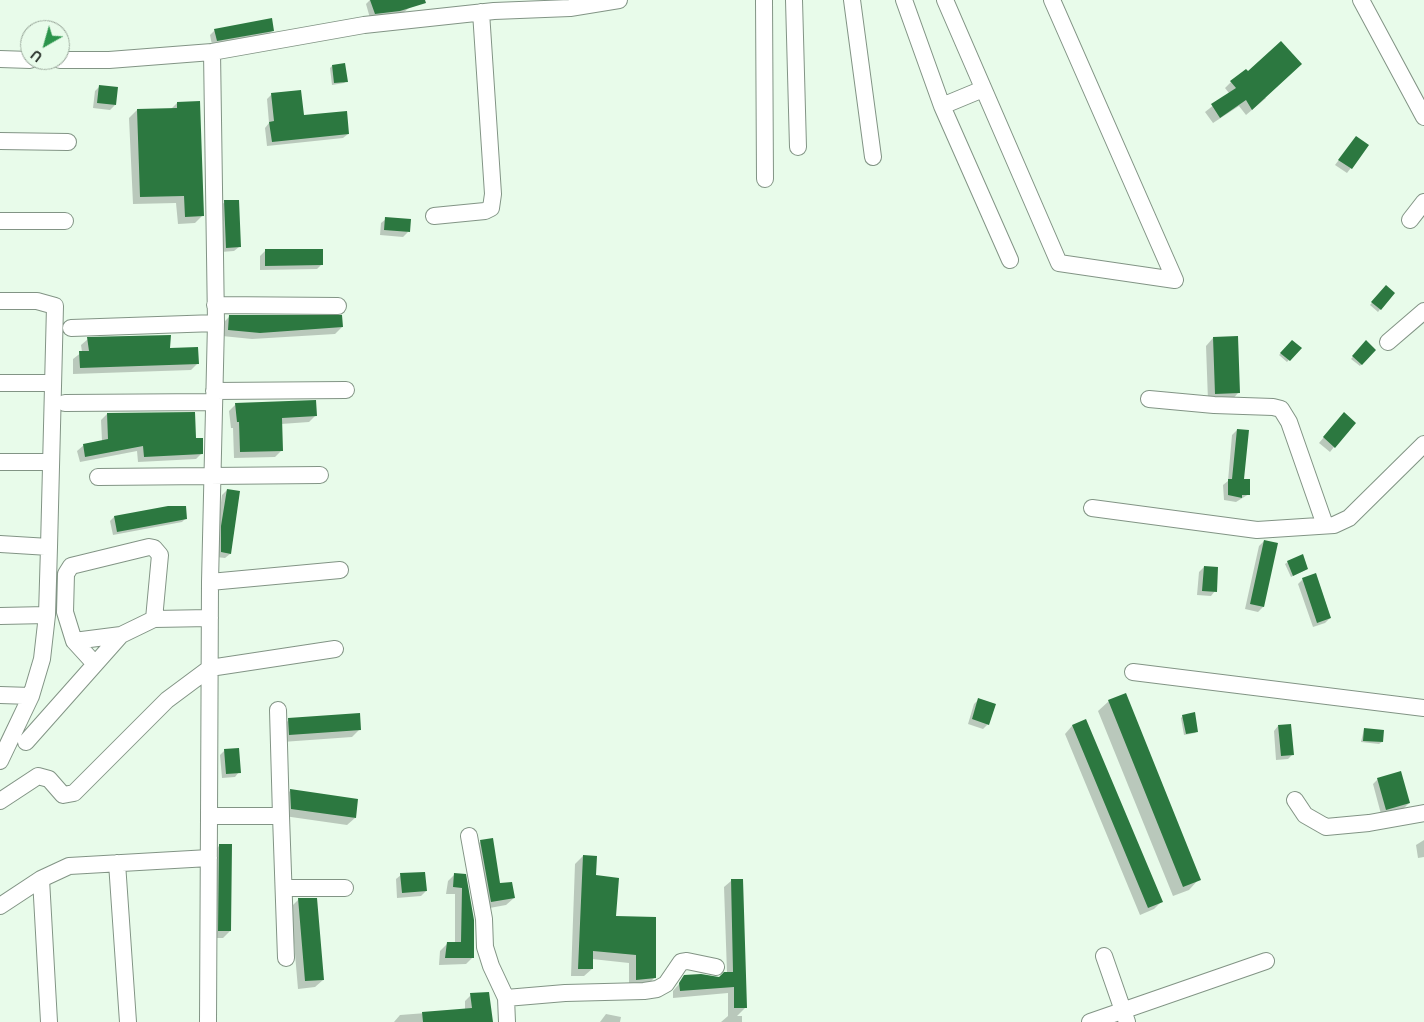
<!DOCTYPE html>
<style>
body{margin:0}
#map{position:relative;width:1424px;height:1022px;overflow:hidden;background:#e8fbea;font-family:Cabin,sans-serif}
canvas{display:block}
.north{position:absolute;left:20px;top:20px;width:50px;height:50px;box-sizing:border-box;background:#e8fbea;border:1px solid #98a699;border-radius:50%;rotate:218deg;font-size:14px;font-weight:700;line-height:20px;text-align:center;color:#1f2620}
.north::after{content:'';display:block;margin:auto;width:18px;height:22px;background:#2b944b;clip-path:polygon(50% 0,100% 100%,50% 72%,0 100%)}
</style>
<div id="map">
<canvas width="1424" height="1022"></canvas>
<div class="north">U</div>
</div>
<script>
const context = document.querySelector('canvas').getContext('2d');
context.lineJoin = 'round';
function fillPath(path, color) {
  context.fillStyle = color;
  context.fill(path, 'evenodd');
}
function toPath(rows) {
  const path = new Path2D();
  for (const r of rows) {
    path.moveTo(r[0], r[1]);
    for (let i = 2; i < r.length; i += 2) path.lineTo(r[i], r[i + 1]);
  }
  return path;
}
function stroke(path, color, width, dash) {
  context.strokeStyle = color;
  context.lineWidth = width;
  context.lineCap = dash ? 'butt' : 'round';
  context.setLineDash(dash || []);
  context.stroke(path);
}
const shadow = toPath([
 [370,0,407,0,409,8,404,12,370,18,366,4],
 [215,30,273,30,268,35,212,45,210,35],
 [332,66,347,81,344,83,332,85,330,68],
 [1231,82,1266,98,1246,115,1239,106,1213,123,1205,112,1229,93,1225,88],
 [100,86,115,105,110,110,93,108,95,91],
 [272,94,303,116,348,134,343,138,267,146,265,128,269,123,267,99],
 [177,103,203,215,195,223,178,224,176,203,133,204,129,118,137,110,171,109],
 [1356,137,1368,146,1347,173,1335,165],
 [225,202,239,247,234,251,221,252,220,206],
 [386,219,408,232,403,237,380,235,381,223],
 [265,251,322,264,317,269,260,270,260,256],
 [1386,287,1393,293,1378,312,1370,305],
 [230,316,342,327,335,334,252,339,222,336,223,323],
 [1213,338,1238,393,1231,401,1208,401,1206,346],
 [88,339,168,349,198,363,191,370,73,374,73,359,82,352,81,345],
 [1293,341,1300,348,1287,362,1279,355],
 [1366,342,1374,350,1360,366,1351,359],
 [236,404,316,415,309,422,281,424,282,450,275,457,234,458,233,428,231,428,229,411],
 [107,414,194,439,202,453,196,459,138,462,137,451,80,462,77,451,84,445,102,441,101,420],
 [1339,419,1334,447,1330,452,1319,443],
 [1237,430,1243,480,1249,494,1236,502,1224,500,1223,485,1228,481,1232,435],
 [227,490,230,554,225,558,216,557,217,532,222,495],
 [114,517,186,518,182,522,113,535,110,521],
 [1264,541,1263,607,1258,612,1245,609,1259,546],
 [1288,562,1307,569,1291,577,1285,564],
 [1204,567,1215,591,1211,596,1197,595,1199,572],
 [1303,579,1330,618,1325,623,1313,627,1298,584],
 [979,699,988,724,983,729,968,724,974,704],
 [1109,701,1199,879,1189,890,1173,896,1098,711],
 [1183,716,1197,731,1195,733,1184,735,1181,718],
 [289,720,360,729,352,737,282,742,281,727],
 [1086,721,1161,902,1154,909,1140,915,1065,734,1072,726],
 [1278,726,1293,754,1288,759,1276,760,1274,731],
 [1364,729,1382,742,1379,744,1361,742],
 [225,750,239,772,235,777,222,778,220,755],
 [1378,779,1409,803,1404,808,1381,814,1373,784],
 [291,790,355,818,347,825,284,816,283,798],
 [1424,840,1424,857,1418,858,1416,845],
 [481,841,499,885,514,898,506,905,484,909,473,849],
 [220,845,230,931,223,938,212,938,213,852],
 [583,856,614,918,654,978,647,986,629,987,629,963,592,959,592,969,584,976,571,976,575,864],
 [455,874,465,875,473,957,466,964,439,965,440,951,448,943,455,943,455,894,446,894,448,881],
 [401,875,426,891,421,896,397,898,396,879],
 [731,881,746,1007,737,1016,742,1016,742,1022,721,1022,728,1016,728,993,673,998,673,991,685,977,719,978,727,973,724,887],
 [299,899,323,980,315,987,298,989,291,907],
 [471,995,491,1022,394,1022,400,1015,465,1010,465,1001],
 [606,1014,621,1017,620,1022,600,1022]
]);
const building = toPath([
 [370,0,425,0,426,3,400,11,375,14],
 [272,18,274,31,217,41,214,29],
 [1281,41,1302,64,1252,110,1246,100,1220,118,1211,104,1236,88,1230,81,1246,69,1248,71],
 [345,63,348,82,334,83,332,65],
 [99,85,118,87,116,105,97,103],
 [301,90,304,115,347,111,349,134,272,142,269,122,274,121,271,93],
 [200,101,204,216,185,217,184,196,140,197,137,109,177,108,177,102],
 [1356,136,1369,145,1352,169,1338,160],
 [224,200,239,200,241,247,226,248],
 [385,217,411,219,410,232,384,230],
 [265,249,323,249,323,265,265,266],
 [1386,285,1395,293,1381,310,1371,302],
 [229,315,342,315,343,327,260,333,228,330],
 [171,335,170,348,198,347,199,364,80,368,79,351,89,351,87,337],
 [1238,336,1240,393,1215,394,1213,337],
 [1292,340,1302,348,1290,361,1280,353],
 [1366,340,1376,350,1362,365,1352,356],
 [316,400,317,416,282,418,283,451,240,452,239,422,237,422,235,403],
 [195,412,196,438,203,438,203,454,144,457,143,446,85,457,83,444,108,439,107,413],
 [1344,412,1356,423,1335,448,1323,437],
 [1237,429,1249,430,1244,479,1250,479,1250,495,1242,495,1242,498,1228,495,1228,479,1232,479],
 [227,489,240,491,231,554,221,552,221,526],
 [168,506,186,506,187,519,117,532,114,516],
 [1264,540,1278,543,1264,607,1250,604],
 [1303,554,1308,569,1293,576,1287,561],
 [1204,566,1218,567,1217,592,1202,591],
 [1316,573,1331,618,1317,623,1302,578],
 [1126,693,1201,880,1183,887,1108,700],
 [978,698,996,704,989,725,972,719],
 [1195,712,1198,732,1186,734,1182,715],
 [360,713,361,730,289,735,288,718],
 [1086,719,1163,902,1148,908,1072,725],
 [1291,724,1294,755,1281,756,1278,725],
 [1364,728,1384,730,1383,742,1363,741],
 [239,748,241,773,226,774,224,749],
 [1401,771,1410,803,1386,810,1377,778],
 [290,789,358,799,356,818,291,809],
 [493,838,500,883,512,882,515,898,491,902,480,840],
 [219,844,232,844,231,931,218,931],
 [583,855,597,856,596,875,619,878,616,916,656,917,656,978,636,980,636,955,593,951,593,969,578,969],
 [425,872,427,891,402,893,400,873],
 [454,873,466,874,474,920,474,958,445,958,447,942,461,942,462,888,453,887],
 [731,879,743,879,747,1008,734,1008,734,987,680,991,679,983,684,975,701,974,719,977,724,972,733,972],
 [298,898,317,898,324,980,305,981],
 [489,992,493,1022,423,1022,422,1012,472,1008,470,993]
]);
const minor = toPath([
 [764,0,765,179],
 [794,0,798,147],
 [852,0,873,157],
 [904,0,942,106,1010,260],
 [945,0,1059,263,1175,280,1052,0],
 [1361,0,1424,117],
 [212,52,216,323,210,582,209,816,281,816,286,958],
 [0,59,30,60],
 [60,60,109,60,212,52,364,25,494,11,570,8,619,0],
 [942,106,983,89],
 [0,141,68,142],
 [434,216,485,211,491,208,493,194,481,12],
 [1410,220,1424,202],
 [0,221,65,221],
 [0,301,37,301,55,306,49,547],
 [215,305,338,306],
 [71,328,216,323],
 [1388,342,1424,311],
 [0,383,53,383],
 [214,391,346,390],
 [1149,399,1214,405,1273,407,1281,409,1289,422,1325,525],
 [65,403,214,402],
 [0,462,51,462],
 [98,477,320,475],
 [1092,508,1257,530,1334,525,1349,518,1424,444],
 [0,544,49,547,47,615,42,659,31,696,0,761],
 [210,582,340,570],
 [0,616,47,615],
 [74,641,121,635],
 [95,664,74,641,65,612,66,574,71,566,149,547,154,548,160,555,154,619],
 [1133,672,1424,708],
 [0,695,31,696],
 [278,710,281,816],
 [26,742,121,635,154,619,210,618],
 [1295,800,1305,815,1326,827,1369,823,1424,813],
 [0,801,38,776,49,779,63,795,74,793,167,700,210,668,335,649],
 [469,836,484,919,485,947,491,966,506,998,507,1022],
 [117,863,128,1022],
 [41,879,49,1022],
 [284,888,345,888],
 [0,906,41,879,69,866,209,858],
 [1104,956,1127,1022],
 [506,998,565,993,644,991,657,989,666,984,681,962,687,961,716,967],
 [208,1022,209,816],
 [1090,1022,1266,961]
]);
fillPath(shadow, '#0003');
fillPath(building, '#2c7840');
stroke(minor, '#829485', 18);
stroke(minor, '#fff', 16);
</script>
